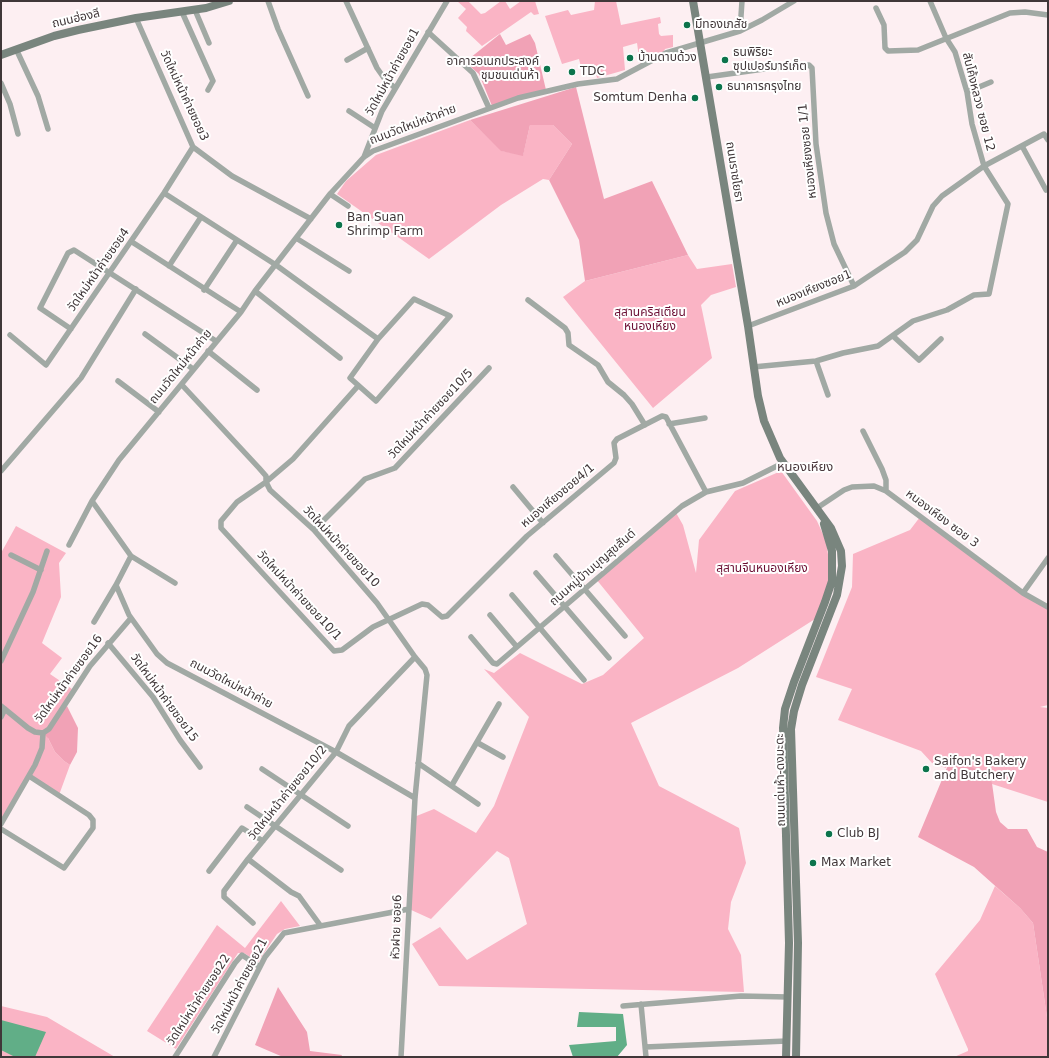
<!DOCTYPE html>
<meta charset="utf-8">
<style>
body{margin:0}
#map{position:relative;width:1049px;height:1058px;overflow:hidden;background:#fdeff2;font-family:"DejaVu Sans",sans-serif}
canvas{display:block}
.frame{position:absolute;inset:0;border:2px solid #403739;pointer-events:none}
</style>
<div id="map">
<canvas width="1049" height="1058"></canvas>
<div class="frame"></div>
</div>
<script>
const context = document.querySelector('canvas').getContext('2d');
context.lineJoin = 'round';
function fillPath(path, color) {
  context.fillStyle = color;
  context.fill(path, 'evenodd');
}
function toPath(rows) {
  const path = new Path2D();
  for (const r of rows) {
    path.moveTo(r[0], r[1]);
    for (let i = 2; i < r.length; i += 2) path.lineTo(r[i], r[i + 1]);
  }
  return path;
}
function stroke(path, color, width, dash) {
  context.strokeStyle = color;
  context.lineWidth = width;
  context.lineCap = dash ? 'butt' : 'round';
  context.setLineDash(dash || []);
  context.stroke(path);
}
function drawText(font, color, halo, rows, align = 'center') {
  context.font = font + ' "DejaVu Sans","Noto Sans Thai",sans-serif';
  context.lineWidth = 4;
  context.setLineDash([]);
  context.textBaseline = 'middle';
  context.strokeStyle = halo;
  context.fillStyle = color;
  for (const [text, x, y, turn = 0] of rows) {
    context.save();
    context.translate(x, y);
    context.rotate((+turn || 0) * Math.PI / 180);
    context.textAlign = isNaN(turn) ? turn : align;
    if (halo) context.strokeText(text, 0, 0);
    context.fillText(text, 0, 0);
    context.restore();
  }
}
const green = toPath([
 [457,1,468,1,481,14,485,13,501,1,505,1,510,9,521,1,535,1,539,14,534,15,531,12,482,46,466,31,467,27,458,18,466,9],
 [595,1,616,1,621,25,660,17,661,23,658,24,659,34,661,36,673,35,673,47,665,49,663,53,640,64,637,43,623,47,625,70,597,78,594,64,581,67,579,59,562,64,545,16,568,10,571,15,594,10],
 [470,120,502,151,523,155,530,125,553,125,572,144,549,180,543,179,501,205,429,259,337,194,346,181,376,155],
 [688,255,697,269,732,264,736,287,711,295,701,305,712,358,653,408,563,297,585,281],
 [781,471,817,521,826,541,829,561,828,586,815,619,738,668,631,723,659,786,739,828,746,863,731,902,728,929,741,955,744,992,439,986,412,944,440,927,467,960,527,924,509,858,497,851,431,919,409,909,414,817,434,809,476,833,494,806,529,717,484,669,494,673,520,653,582,684,603,675,644,638,596,579,675,511,683,525,696,573,699,540,735,491],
 [920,517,1027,595,1048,607,1048,705,1040,707,1048,708,1048,802,992,784,991,776,951,759,946,768,932,763,921,751,838,720,852,689,816,677,852,587,853,554,910,530],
 [16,526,66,553,59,563,61,597,42,643,62,658,50,674,72,689,48,738,55,752,64,761,70,765,59,795,29,776,1,825,1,553],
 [995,886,1020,908,1033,923,1048,1024,1048,1057,954,1057,968,1051,968,1049,935,974,980,920],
 [281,901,300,926,285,929,277,934,258,962,244,953,238,953,176,1049,147,1031,217,925,245,948],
 [1,1006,47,1017,115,1057,1,1057]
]);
const forest = toPath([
 [500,34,506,45,530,34,535,43,546,90,492,106,479,74,465,62],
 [576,87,604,199,652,181,688,255,585,281,579,240,549,180,572,144,553,125,530,125,523,156,501,151,470,120],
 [67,706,78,728,77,752,70,765,64,761,55,752,48,738,43,733],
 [951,758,991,776,996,812,1000,822,1008,829,1027,829,1037,847,1048,852,1048,1024,1033,923,1020,908,974,867,918,837],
 [278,987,307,1032,310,1051,342,1055,341,1057,283,1057,255,1045]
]);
const water = toPath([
 [579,1012,623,1014,627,1045,617,1057,573,1057,569,1045,616,1041,616,1027,577,1027],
 [1,1020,46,1032,35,1057,15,1057,1,1050]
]);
const street = toPath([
 [268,1,278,29,308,96],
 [346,1,377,68,384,78,395,88],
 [876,8,884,25,885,48,888,51,918,50,1010,13,1025,12,1048,15],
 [195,10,209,43],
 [182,12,213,81,208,90],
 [136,18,193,147,232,176,311,219],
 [740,31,742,1],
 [428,32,473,73,489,108],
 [17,51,38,96,48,129],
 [347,60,368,48],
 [707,77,771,68,809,65,812,68,816,144,826,213,834,244,854,286],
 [1,83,10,104,18,134],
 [967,92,991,82],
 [349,111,375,128],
 [1022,146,1046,190],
 [364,157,382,111,447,1],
 [164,193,276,265,378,339,350,378,376,401,450,316,414,299,378,339],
 [330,194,348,206],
 [296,238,349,271],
 [132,242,241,312],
 [169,266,201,217],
 [204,290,237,240],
 [255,291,340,358],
 [528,300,565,328,568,333,569,345,598,365,608,382,624,395,632,404,645,425],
 [748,326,854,286,905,252,917,240,933,206,942,196,984,166,1044,134,1048,140],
 [71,329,40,308,68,253,74,250,216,341],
 [145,334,193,369],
 [10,335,46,365,164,193,193,147],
 [893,336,919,360,941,339],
 [208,351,257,390],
 [816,361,828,395],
 [753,367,816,361,843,353,878,346,913,321,947,310,974,295,989,294,1008,204,984,166,972,124,967,92,955,52,946,38,930,1],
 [118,381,159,412],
 [182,385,259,468,266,476,266,482,270,490,314,530,377,603,415,657,425,669,427,675,415,798,401,1057],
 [358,386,293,459,266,482,237,502,221,521,221,528,334,651,342,650,373,627,422,604,428,605,442,617,447,616,527,536,614,463,616,458,614,443,617,439,662,416,666,417,706,492],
 [669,424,705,418],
 [863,431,882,469,886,480,886,491],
 [1,471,81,378,136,289],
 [513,487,543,523],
 [817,508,844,490,852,487,874,486,886,491,1023,593,1048,607],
 [314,530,365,479,395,468,489,368],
 [69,545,92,501],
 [11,555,41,570],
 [131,556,175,583],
 [556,556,625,636],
 [536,573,609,658],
 [1023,593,1048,558],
 [512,595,584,680],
 [490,615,517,647],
 [94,622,116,585],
 [471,637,493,663,497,664,682,506,706,492,743,483,783,463],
 [108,643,153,697,180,740,200,767],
 [1,661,33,592,47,551],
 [1,706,28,728,35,732,43,733,49,729,90,666,131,618],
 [1,717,5,709],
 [478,743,503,757],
 [418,763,478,804],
 [262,769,348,826],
 [452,785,499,704],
 [415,798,336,752,167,663,157,654,129,615,116,585,131,556,92,501,119,460,241,312,255,291,330,194,364,157,373,151,518,98,578,84,617,79,666,53,740,31,762,20,794,1],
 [247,807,341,870],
 [1,824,35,765,42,748,43,733],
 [1,829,64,868,93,828,93,820,89,815,29,776],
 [248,859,291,892,299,896,320,925],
 [209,871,242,828,263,841],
 [253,923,224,897,224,891,248,859,336,752,349,726,415,657],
 [641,1004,646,1057],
 [623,1006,741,996,788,997],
 [645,1047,787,1041],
 [175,1057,235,963,242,955,260,967],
 [214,1057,265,957,284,933,409,909]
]);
const secondary = toPath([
 [693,1,748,326,758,396,764,421,780,458,831,528,841,551,842,566,837,595,802,685,794,711,791,729,798,943,796,1057],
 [1,55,54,36,78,30,136,18,206,8,229,1],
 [786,1057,789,943,783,728,785,709,794,682,825,602,832,581,832,551,824,524]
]);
const markers = [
 [687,25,4,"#0c744c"],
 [630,58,4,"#0c744c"],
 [725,60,4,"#0c744c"],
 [547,69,4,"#0c744c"],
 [572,72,4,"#0c744c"],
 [719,87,4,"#0c744c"],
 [695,98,4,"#0c744c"],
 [339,225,4,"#0c744c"],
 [926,769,4,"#0c744c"],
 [829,834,4,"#0c744c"],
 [813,863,4,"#0c744c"]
];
const streetNames = [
 ["ถนนฮ่องลี",76,19,-13],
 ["วัดใหม่หน้าค่ายซอย1",393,72,-61],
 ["วัดใหม่หน้าค่ายซอย3",184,96,65],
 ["สันโค้งหลวง ซอย 12",978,102,76],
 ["ถนนวัดใหม่หน้าค่าย",413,125,-21],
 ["หนองเหียงซอย 1/1",808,151,-96],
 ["ถนนราชโยธา",734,172,81],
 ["วัดใหม่หน้าค่ายซอย4",99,270,-55],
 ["หนองเหียงซอย1",814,289,-22],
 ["ถนนวัดใหม่หน้าค่าย",181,367,-51],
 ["วัดใหม่หน้าค่ายซอย10/5",431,414,-47],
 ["หนองเหียงซอย4/1",558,496,-40],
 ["หนองเหียง ซอย 3",942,519,37],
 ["วัดใหม่หน้าค่ายซอย10",341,547,47],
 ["ถนนหมู่บ้านบุญสุขสันต์",593,568,-41],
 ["วัดใหม่หน้าค่ายซอย10/1",299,596,47],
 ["วัดใหม่หน้าค่ายซอย16",69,679,-54],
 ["ถนนวัดใหม่หน้าค่าย",231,684,28],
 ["วัดใหม่หน้าค่ายซอย15",164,698,54],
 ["ถนนเด่นห้า-ดงมะดะ",781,780,-91],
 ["วัดใหม่หน้าค่ายซอย10/2",288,793,-51],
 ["หัวฝาย ซอย6",397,927,-88],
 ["วัดใหม่หน้าค่ายซอย21",240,986,-62],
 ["วัดใหม่หน้าค่ายซอย22",199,1000,-57]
];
const poiNames = [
 ["มีทองเภสัช",695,25],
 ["ธนพิริยะ",733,53],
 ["ซุปเปอร์มาร์เก็ต",733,67],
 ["บ้านดาบด้วง",638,58],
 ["อาคารอเนกประสงค์",539,62,"right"],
 ["ชุมชนเด่นห้า",539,76,"right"],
 ["TDC",580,72],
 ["ธนาคารกรุงไทย",727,87],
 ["Somtum Denha",687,98,"right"],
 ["Ban Suan",347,218],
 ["Shrimp Farm",347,232],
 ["Saifon's Bakery",934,762],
 ["and Butchery",934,776],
 ["Club BJ",837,834],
 ["Max Market",821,863]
];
const parkNames = [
 ["สุสานคริสเตียน",650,313],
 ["หนองเหียง",650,327],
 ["สุสานจีนหนองเหียง",762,569]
];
const neighbourhoodNames = [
 ["หนองเหียง",805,468]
];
fillPath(green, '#fab4c5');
fillPath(forest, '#f1a2b6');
fillPath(water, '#61ae87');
stroke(street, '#a1a9a4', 5.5);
stroke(secondary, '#79857e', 8);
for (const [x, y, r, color] of markers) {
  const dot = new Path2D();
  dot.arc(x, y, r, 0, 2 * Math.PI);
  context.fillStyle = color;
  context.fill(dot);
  stroke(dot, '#fff', 1.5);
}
drawText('12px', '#403739', '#fff', streetNames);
drawText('12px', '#403739', '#fff', poiNames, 'left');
drawText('12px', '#6b0f34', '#fff', parkNames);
drawText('13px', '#4b393d', '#fff', neighbourhoodNames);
</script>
